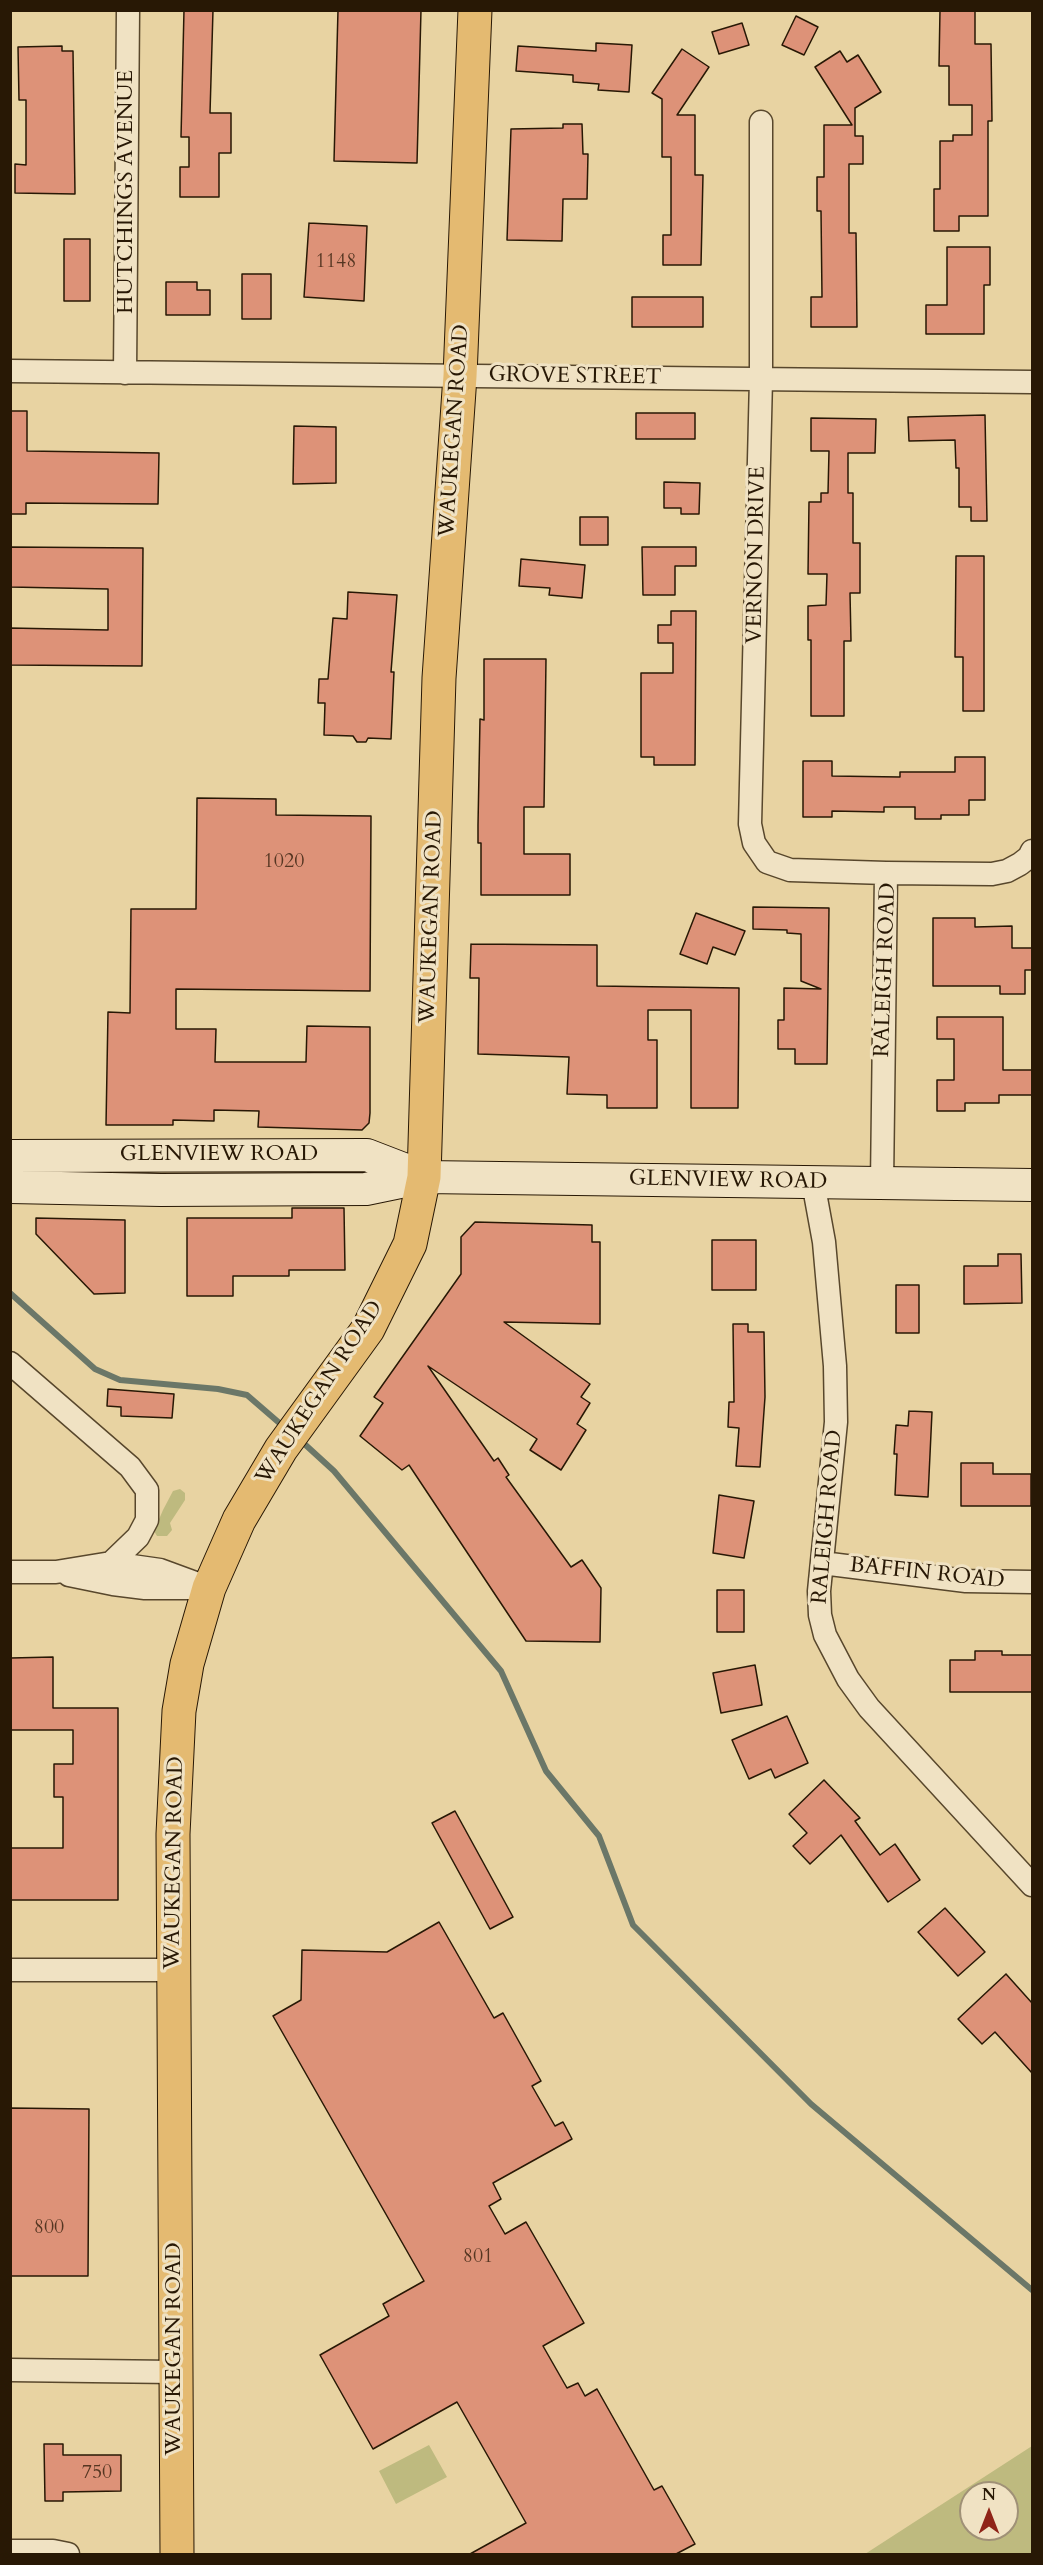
<!DOCTYPE html>
<style>
body{margin:0}
#map{position:relative;width:1043px;height:2565px;overflow:hidden;background:#e8d3a2;font-family:Cardo,serif}
canvas{display:block}
.frame{position:absolute;inset:0;border:12px solid #281805;pointer-events:none}
.north{position:absolute;left:959px;top:2481px;width:60px;height:60px;box-sizing:border-box;background:#f0e2c3;border:2px solid #a09177;border-radius:50%;rotate:0deg;font-size:16px;font-weight:700;line-height:24px;text-align:center;color:#281805}
.north::after{content:'';display:block;margin:auto;width:21px;height:27px;background:#8f2418;clip-path:polygon(50% 0,100% 100%,50% 72%,0 100%)}
</style>
<div id="map">
<canvas width="1043" height="2565"></canvas>
<div class="frame"></div>
<div class="north">N</div>
</div>
<script>
const context = document.querySelector('canvas').getContext('2d');
context.lineJoin = 'round';
function fillPath(path, color) {
  context.fillStyle = color;
  context.fill(path, 'evenodd');
}
function toPath(rows) {
  const path = new Path2D();
  for (const r of rows) {
    path.moveTo(r[0], r[1]);
    for (let i = 2; i < r.length; i += 2) path.lineTo(r[i], r[i + 1]);
  }
  return path;
}
function stroke(path, color, width, dash) {
  context.strokeStyle = color;
  context.lineWidth = width;
  context.lineCap = dash ? 'butt' : 'round';
  context.setLineDash(dash || []);
  context.stroke(path);
}
function drawText(font, color, halo, rows, align = 'center') {
  context.font = font + ' Cardo,serif';
  context.lineWidth = 6;
  context.setLineDash([]);
  context.textBaseline = 'middle';
  context.strokeStyle = halo;
  context.fillStyle = color;
  for (const [text, x, y, turn = 0] of rows) {
    context.save();
    context.translate(x, y);
    context.rotate((+turn || 0) * Math.PI / 180);
    context.textAlign = isNaN(turn) ? turn : align;
    if (halo) context.strokeText(text, 0, 0);
    context.fillText(text, 0, 0);
    context.restore();
  }
}
const green = toPath([
 [180,1489,185,1493,185,1500,170,1523,172,1530,167,1536,157,1536,154,1531,163,1510,173,1491],
 [429,2445,447,2477,396,2504,379,2471],
 [1032,2446,1032,2554,865,2554],
 [971,2493,1007,2493,1007,2529,971,2529]
]);
const stream = toPath([
 [10,1293,95,1369,120,1380,218,1389,247,1395,284,1427],
 [299,1439,334,1471,501,1671,546,1771,599,1836,633,1925,811,2104,1032,2290]
]);
const building = toPath([
 [184,10,213,10,210,113,231,113,231,153,219,153,219,197,180,197,180,167,189,167,189,137,181,137,184,10],
 [338,10,421,10,417,163,334,161,338,10],
 [940,10,975,10,975,44,991,44,992,121,988,121,988,216,959,216,959,231,934,231,934,189,940,189,940,141,953,141,953,135,972,135,972,105,949,105,949,66,939,66,940,10],
 [796,16,818,27,804,55,782,45,796,16],
 [742,23,749,45,719,54,712,32,742,23],
 [596,43,632,45,629,92,598,90,599,84,573,82,573,75,516,71,518,46,596,51,596,43],
 [62,46,62,51,73,51,75,194,15,193,15,164,26,165,26,100,19,100,18,47,62,46],
 [682,49,709,67,677,115,695,115,695,175,703,175,701,265,663,265,663,235,671,235,671,157,662,157,662,99,652,93,682,49],
 [840,51,847,62,858,55,881,92,855,108,855,136,863,136,863,164,849,164,849,233,856,233,857,327,811,327,811,297,822,297,821,211,817,211,817,177,824,177,824,125,852,125,815,67,840,51],
 [563,124,582,124,583,154,588,154,587,199,563,199,562,241,507,240,511,129,563,128,563,124],
 [309,223,367,226,364,301,304,297,309,223],
 [64,239,90,239,90,301,64,301,64,239],
 [947,247,990,247,990,285,984,285,984,334,926,334,926,305,947,305,947,247],
 [242,274,271,274,271,319,242,319,242,274],
 [166,282,197,282,197,290,210,290,210,315,166,315,166,282],
 [632,297,703,297,703,327,632,327,632,297],
 [10,411,27,411,27,451,159,453,158,504,26,503,26,514,10,514,10,411],
 [636,413,695,413,695,439,636,439,636,413],
 [985,415,987,521,971,521,971,507,959,507,959,468,956,468,955,440,909,441,908,417,985,415],
 [811,418,876,419,875,453,848,453,848,493,853,493,853,543,860,543,860,593,850,593,851,641,844,641,844,716,811,716,811,640,808,640,808,606,826,605,827,574,808,574,809,502,821,502,821,493,828,493,829,451,811,451,811,418],
 [294,426,336,427,336,483,293,484,294,426],
 [664,482,700,483,699,514,681,514,681,508,664,508,664,482],
 [580,517,608,517,608,545,580,545,580,517],
 [10,547,143,548,142,666,10,665,10,628,108,630,108,589,10,587,10,547],
 [642,547,696,547,696,566,675,566,675,595,643,595,642,547],
 [956,556,984,556,984,711,963,711,963,657,955,657,956,556],
 [521,559,585,565,582,598,549,595,550,588,519,586,521,559],
 [348,592,397,595,391,672,394,672,391,739,368,738,366,742,357,742,353,736,324,735,325,703,318,703,319,679,328,679,333,618,347,619,348,592],
 [671,611,696,611,695,765,654,765,654,757,641,757,641,673,673,673,673,643,658,643,658,625,671,625,671,611],
 [484,659,546,659,544,807,524,807,524,854,570,854,570,895,481,895,481,843,478,843,478,825,480,719,484,720,484,659],
 [955,757,985,757,985,800,969,800,969,815,941,815,941,819,915,819,915,807,884,807,884,812,832,811,832,817,803,817,803,761,832,761,832,776,900,777,900,772,955,772,955,757],
 [197,798,276,799,276,815,371,816,370,991,176,989,176,1029,216,1029,215,1062,306,1062,307,1026,370,1027,370,1113,369,1123,362,1130,258,1127,259,1111,214,1110,214,1121,173,1120,173,1125,106,1125,108,1012,130,1013,131,909,196,909,197,798],
 [753,907,829,908,827,1064,795,1064,795,1049,778,1049,778,1020,784,1020,784,988,821,989,801,981,801,934,787,933,787,930,753,929,753,907],
 [696,913,745,931,735,955,713,947,707,964,680,954,696,913],
 [933,918,975,918,975,927,1012,926,1012,948,1032,948,1032,970,1025,970,1025,994,1000,994,1000,986,933,986,933,918],
 [471,944,597,945,597,986,739,988,738,1108,691,1108,691,1010,648,1010,648,1040,657,1040,657,1108,607,1108,607,1095,567,1094,569,1057,478,1054,479,978,470,978,471,944],
 [937,1017,1003,1017,1003,1070,1032,1070,1032,1095,999,1095,999,1103,965,1103,965,1111,937,1111,937,1080,954,1080,954,1039,937,1039,937,1017],
 [292,1208,344,1208,345,1270,289,1270,289,1276,233,1276,233,1296,187,1296,187,1218,292,1218,292,1208],
 [36,1218,125,1220,125,1293,94,1294,36,1234,36,1218],
 [475,1222,592,1225,592,1242,600,1242,600,1324,504,1322,590,1384,581,1397,590,1403,577,1424,586,1430,561,1470,530,1450,537,1439,428,1366,494,1461,498,1458,509,1475,506,1477,571,1567,582,1560,601,1588,600,1642,526,1641,409,1465,402,1470,360,1436,383,1403,374,1397,461,1274,461,1237,475,1222],
 [712,1240,756,1240,756,1290,712,1290,712,1240],
 [998,1254,1021,1254,1022,1303,964,1304,964,1266,998,1266,998,1254],
 [896,1285,919,1285,919,1333,896,1333,896,1285],
 [733,1324,748,1324,748,1332,764,1332,765,1397,760,1467,736,1466,739,1428,728,1427,729,1402,734,1402,733,1324],
 [108,1389,174,1394,172,1418,121,1416,121,1407,107,1406,108,1389],
 [909,1411,932,1412,928,1497,895,1495,897,1454,894,1454,896,1425,908,1426,909,1411],
 [961,1463,993,1463,993,1474,1031,1474,1031,1506,961,1506,961,1463],
 [719,1495,754,1501,744,1558,713,1553,719,1495],
 [717,1590,744,1590,744,1632,717,1632,717,1590],
 [975,1651,1002,1651,1002,1655,1032,1655,1032,1692,950,1692,950,1660,975,1660,975,1651],
 [53,1657,53,1708,118,1708,118,1900,10,1900,10,1848,63,1848,63,1797,54,1797,54,1764,73,1764,73,1730,11,1730,11,1658,53,1657],
 [755,1665,762,1705,721,1713,713,1673,755,1665],
 [787,1716,808,1763,775,1778,771,1769,749,1779,732,1740,787,1716],
 [824,1780,860,1818,855,1821,880,1855,895,1844,920,1880,888,1902,841,1835,810,1864,793,1846,807,1833,789,1814,824,1780],
 [455,1811,513,1917,490,1929,432,1823,455,1811],
 [945,1908,985,1952,958,1976,918,1932,945,1908],
 [439,1922,494,2018,503,2013,541,2081,532,2086,555,2126,563,2122,572,2139,493,2183,501,2199,489,2206,505,2234,526,2222,584,2323,543,2346,567,2388,578,2383,585,2396,597,2389,654,2490,662,2486,695,2544,676,2554,470,2554,526,2523,457,2402,373,2449,320,2355,389,2316,383,2304,424,2281,273,2016,301,2000,302,1950,387,1952,439,1922],
 [1006,1974,1032,2003,1032,2073,995,2032,982,2044,958,2019,1006,1974],
 [11,2108,89,2109,88,2276,10,2276,11,2108],
 [44,2444,63,2444,63,2455,121,2455,121,2491,63,2492,63,2501,45,2501,44,2444]
]);
const street = toPath([
 [761,122,761,379,750,824,754,843,767,862,790,870,886,873,992,874,1007,871,1020,864,1029,857,1032,851],
 [10,371,1032,382],
 [125,373,128,10],
 [813,1182,824,1242,835,1366,836,1422,819,1591,820,1615,825,1635,848,1679,869,1708,1032,1885],
 [882,1183,886,873],
 [10,1363,130,1467,147,1490,147,1520,138,1537,111,1563],
 [822,1563,966,1581,1032,1582],
 [10,1572,56,1572,111,1563,160,1570,209,1588],
 [69,1575,113,1584,145,1588,197,1588],
 [10,1970,174,1970],
 [10,2370,174,2372],
 [10,2551,53,2551,68,2554]
]);
const secondary = toPath([
 [10,1156,367,1155,424,1177],
 [10,1187,161,1190,366,1189,424,1177,1032,1185]
]);
const primary = toPath([
 [177,2554,173,1834,179,1711,187,1664,209,1588,239,1520,281,1449,368,1329,410,1244,424,1177,439,678,460,376,475,10]
]);
const numberNames = [
 ["1148",336,262],
 ["1020",284,862],
 ["800",49,2228],
 ["801",478,2257],
 ["750",97,2473]
];
const streetNames = [
 ["HUTCHINGS AVENUE",127,192,-90],
 ["GROVE STREET",575,377,1],
 ["WAUKEGAN ROAD",455,431,-86],
 ["VERNON DRIVE",757,555,-89],
 ["WAUKEGAN ROAD",432,917,-88],
 ["RALEIGH ROAD",886,970,-88],
 ["GLENVIEW ROAD",219,1155],
 ["GLENVIEW ROAD",728,1181,1],
 ["WAUKEGAN ROAD",320,1393,-57],
 ["RALEIGH ROAD",828,1517,-85],
 ["BAFFIN ROAD",927,1574,6],
 ["WAUKEGAN ROAD",175,1863,-89],
 ["WAUKEGAN ROAD",175,2349,-90]
];
fillPath(green, '#beba7f');
stroke(stream, '#6b7768', 6);
fillPath(building, '#dd9278');
stroke(building, '#281805', 1.5);
stroke(street, '#58472c', 25);
stroke(secondary, '#281805', 34);
stroke(primary, '#281805', 35);
stroke(street, '#f0e2c3', 22);
stroke(secondary, '#f0e2c3', 32);
stroke(primary, '#e4ba71', 33);
drawText('20px', '#553622', null, numberNames);
drawText('22px', '#281805', '#f0e2c3', streetNames);
</script>
